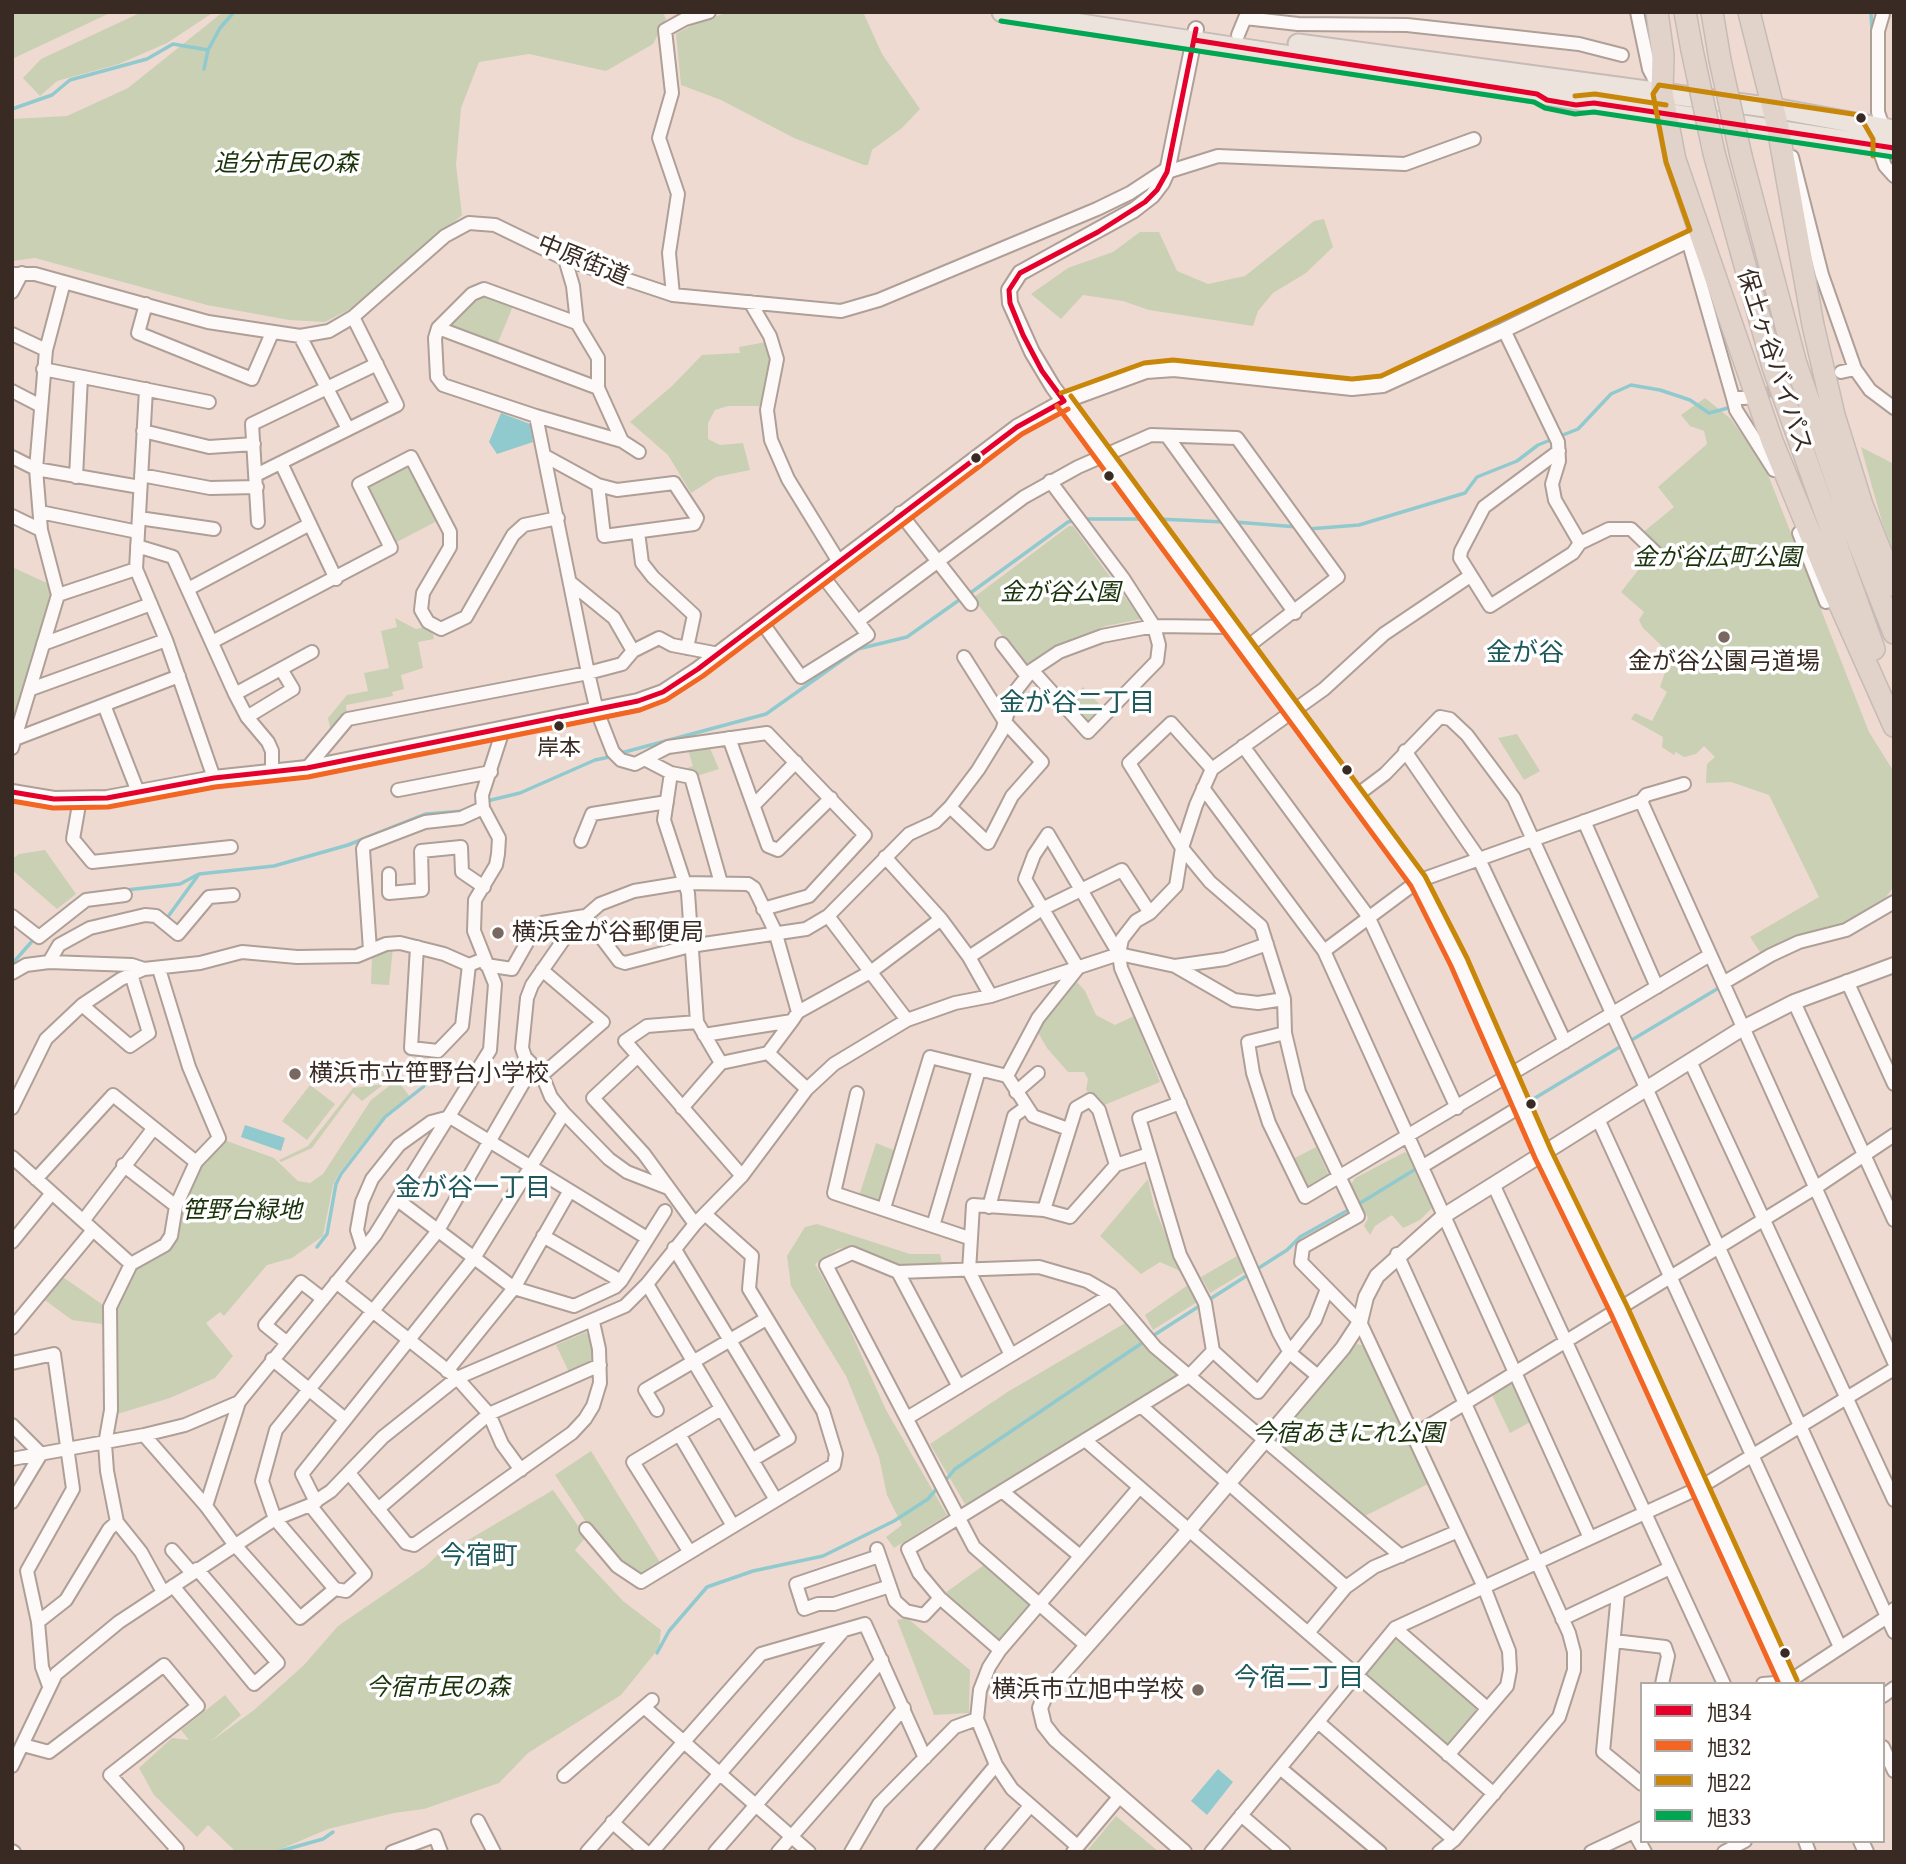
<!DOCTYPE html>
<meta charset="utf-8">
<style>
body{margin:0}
#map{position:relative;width:1906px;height:1864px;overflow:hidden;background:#efdad1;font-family:"Noto Serif","Noto Sans JP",serif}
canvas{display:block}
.frame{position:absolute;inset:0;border:14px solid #392b23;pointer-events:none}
.legend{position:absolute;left:1640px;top:1682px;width:245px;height:161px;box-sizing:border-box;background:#fff;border:2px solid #b0aaa7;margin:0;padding:9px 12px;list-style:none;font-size:21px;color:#392b23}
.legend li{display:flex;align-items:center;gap:14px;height:35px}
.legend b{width:35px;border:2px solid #b0aaa7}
</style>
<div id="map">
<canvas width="1906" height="1864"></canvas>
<div class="frame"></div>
<ul class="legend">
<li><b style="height:9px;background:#e4002b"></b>旭34</li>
<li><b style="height:9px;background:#f26522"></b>旭32</li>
<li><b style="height:9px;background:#c88709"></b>旭22</li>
<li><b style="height:9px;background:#00a651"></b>旭33</li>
</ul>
</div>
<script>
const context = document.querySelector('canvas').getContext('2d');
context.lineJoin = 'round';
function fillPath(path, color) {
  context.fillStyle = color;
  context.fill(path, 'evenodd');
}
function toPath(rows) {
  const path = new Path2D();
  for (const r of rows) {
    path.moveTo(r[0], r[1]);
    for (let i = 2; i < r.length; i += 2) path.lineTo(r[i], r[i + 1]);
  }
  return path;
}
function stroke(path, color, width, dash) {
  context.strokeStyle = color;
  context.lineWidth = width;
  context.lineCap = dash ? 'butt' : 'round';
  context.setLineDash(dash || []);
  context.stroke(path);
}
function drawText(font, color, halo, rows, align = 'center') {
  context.font = font + ' "Noto Serif","Noto Sans JP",serif';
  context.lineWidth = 7;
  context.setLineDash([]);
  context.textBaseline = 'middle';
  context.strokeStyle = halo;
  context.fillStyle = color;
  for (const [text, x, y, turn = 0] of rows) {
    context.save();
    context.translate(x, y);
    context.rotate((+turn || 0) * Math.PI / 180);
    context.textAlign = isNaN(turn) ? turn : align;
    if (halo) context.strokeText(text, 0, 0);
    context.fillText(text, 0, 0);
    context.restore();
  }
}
const green = toPath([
 [12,12,112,12,12,59],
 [142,12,214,12,167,43,119,64,57,81,40,96,23,78,41,59],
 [223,12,663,12,666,19,653,44,606,71,529,54,479,62,461,108,456,165,462,215,356,306,325,322,289,320,207,305,35,258,12,261,12,119,67,116,128,88],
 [729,12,863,12,882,54,920,109,902,128,872,150,868,165,864,165,794,138,721,100,681,85,676,34,696,23],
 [1324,219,1333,247,1306,273,1273,293,1258,311,1253,326,1149,310,1123,301,1083,295,1061,319,1031,294,1068,268,1113,252,1140,232,1159,232,1177,271,1208,284,1245,276,1314,221],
 [484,295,513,306,497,345,450,328,450,322],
 [766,342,772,366,761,406,728,406,715,410,708,423,708,439,720,445,743,443,750,470,716,477,691,493,668,455,630,422,672,386,702,355,740,353,739,347],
 [1705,398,1731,419,1765,467,1869,732,1894,772,1894,886,1879,907,1843,927,1762,955,1750,937,1819,897,1769,795,1731,782,1706,783,1707,764,1715,757,1704,746,1696,754,1684,757,1676,752,1674,755,1662,747,1663,737,1631,719,1635,713,1652,721,1667,692,1660,687,1669,661,1662,646,1643,628,1639,620,1644,612,1621,592,1650,555,1641,534,1674,507,1658,487,1707,444,1704,431,1690,426,1681,415],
 [1861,447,1894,464,1894,553,1882,522],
 [406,465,437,521,395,543,366,489,368,484],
 [1069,526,1073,526,1141,619,1106,626,1070,640,1025,665,973,598],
 [12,567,49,584,52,598,12,733],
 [395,618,416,629,426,627,433,633,434,639,418,642,423,668,401,675,404,689,392,692,393,696,346,705,347,715,331,732,328,718,347,695,368,691,364,673,389,668,381,631,397,627],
 [1083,687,1105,710,1089,723,1068,701],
 [1517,734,1540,771,1524,780,1498,738],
 [710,748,719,769,697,776,682,770,693,766,688,750],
 [45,850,76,894,57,909,12,870,12,859,19,854],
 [393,948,389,985,371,984,372,957],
 [1077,982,1085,991,1096,1015,1115,1025,1134,1016,1160,1082,1102,1106,1086,1090,1088,1079,1084,1072,1068,1072,1047,1048,1037,1031],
 [386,1065,410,1097,384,1116,339,1173,333,1185,323,1236,292,1258,267,1265,224,1316,220,1312,206,1323,233,1356,215,1378,170,1398,114,1415,116,1294,133,1268,165,1248,198,1166,224,1140,274,1158,298,1181,310,1183,323,1174,371,1100,389,1086,385,1079,358,1084],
 [384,1084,362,1101,353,1093,312,1148,281,1162,279,1160,308,1146,353,1088],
 [310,1085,335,1104,307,1140,282,1121],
 [876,1143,896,1151,878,1202,859,1196],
 [1316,1147,1330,1178,1306,1192,1291,1160],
 [1405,1152,1416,1162,1434,1206,1420,1220,1403,1228,1392,1215,1375,1226,1370,1235,1364,1226,1368,1218,1350,1186,1355,1178],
 [1148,1179,1154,1206,1180,1271,1160,1262,1141,1274,1100,1236],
 [817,1224,910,1254,940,1254,942,1263,908,1267,853,1247,838,1249,815,1264,842,1312,886,1410,947,1515,894,1548,886,1537,902,1525,887,1495,879,1457,846,1376,791,1286,787,1256,805,1227],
 [1237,1256,1246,1269,1243,1273,1210,1293,1201,1277],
 [60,1275,106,1307,109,1325,72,1320,42,1298],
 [1188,1285,1197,1302,1153,1330,1145,1315],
 [1127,1322,1179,1373,1177,1377,1016,1479,965,1504,930,1444,1009,1391],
 [586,1332,593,1344,594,1358,592,1363,569,1372,556,1345],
 [1357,1344,1365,1346,1430,1483,1365,1516,1274,1440],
 [1514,1381,1532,1421,1510,1433,1492,1395],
 [591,1451,661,1564,640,1575,619,1561,584,1519,555,1475],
 [553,1490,586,1537,575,1550,623,1601,661,1630,659,1648,621,1695,528,1753,499,1783,424,1809,394,1813,328,1829,274,1852,236,1852,208,1825,197,1837,154,1795,139,1768,172,1738,189,1740,181,1730,225,1695,241,1715,210,1742,254,1710,304,1665,338,1626,426,1566,449,1544,458,1546],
 [984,1565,1030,1605,999,1642,945,1593],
 [907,1618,970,1670,969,1713,934,1715,897,1620],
 [1397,1640,1476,1706,1476,1714,1451,1745,1444,1746,1366,1677,1367,1671,1391,1641],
 [1116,1816,1159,1852,1086,1852]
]);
const water = toPath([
 [501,413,530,424,533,442,497,454,489,442],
 [245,1125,285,1138,281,1151,241,1137],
 [1218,1769,1233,1782,1207,1815,1191,1801]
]);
const stream = toPath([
 [1871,12,1872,31],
 [204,69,208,50],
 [1872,74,1873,114],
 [12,109,52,95,70,80,147,59,173,44,208,50,220,28,234,12],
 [1085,519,1143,519],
 [1158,519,1224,522],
 [1235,522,1297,527],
 [1308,529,1359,525,1465,493,1477,477,1517,461,1538,445,1578,429,1611,394,1631,385,1660,390,1690,400,1709,413,1732,407],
 [969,594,1068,522,1077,520],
 [621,753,766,714,858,649,907,637,962,598],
 [487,801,520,793,595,760,614,756],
 [126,890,180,884,197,875],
 [59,914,72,903],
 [167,918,199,874,274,866,348,845,426,814,464,811],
 [12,964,34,939],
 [1630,1041,1722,986],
 [1525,1104,1623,1045],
 [1357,1205,1419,1167],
 [317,1247,327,1234,336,1184,341,1174,385,1117,423,1087,437,1066],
 [1207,1301,1287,1250,1300,1237,1350,1209],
 [1151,1337,1201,1305],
 [945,1481,955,1469,1145,1341],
 [657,1653,669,1631,707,1587,753,1571,823,1556,894,1521,928,1499,939,1486],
 [277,1852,323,1839,333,1832]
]);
const minorTunnel = toPath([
 [1750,397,1831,375]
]);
const minor = toPath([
 [1637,12,1649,69,1660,90],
 [1883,14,1878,31,1878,112,1883,127],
 [1238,35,1245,18,1298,24,1407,25,1579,44,1622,55],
 [1877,144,1885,166,1894,176],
 [1792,157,1822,275,1855,369,1841,372],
 [1167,172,1218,156,1405,164,1474,139],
 [1688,240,1733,398,1745,398],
 [565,259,573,286,577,323,598,358,598,388,622,441,639,452],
 [12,274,35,274,208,322,300,336,329,331,353,317,445,236,469,223,495,225,565,259,673,295,841,311,879,300,1097,209,1130,193,1168,168],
 [12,292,22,273],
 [673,295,669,253,678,194,659,138,672,93,665,30,685,19,709,12],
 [750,302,770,336,777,359,767,410,771,440,788,479,839,562],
 [146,304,138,333,252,379,272,333],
 [577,323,484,289,472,294,438,328,435,338,437,377,443,385,536,416,588,673,597,711,613,752,621,760,635,764,668,747,767,733,865,835,809,896,763,909],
 [438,328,598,388],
 [1504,330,1558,442,1559,461,1552,484,1555,500,1580,543,1573,553,1490,606,1460,558,1461,551,1484,507,1559,451],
 [12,334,46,350],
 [300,336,348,429],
 [43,369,209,402],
 [1855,369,1870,390,1894,408],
 [146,389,136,569,166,640,214,778],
 [12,391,39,405],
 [1733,398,1736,410,1774,470],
 [536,416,622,441],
 [143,431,209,447,254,444],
 [1167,436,1295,613],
 [545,456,598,485,617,490,674,483,697,518,694,524,604,536,598,485],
 [12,457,36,469,140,487],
 [281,463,336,579],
 [141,475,210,488,257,487],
 [256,475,397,405,353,317],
 [76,477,81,377],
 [40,512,138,532],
 [900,513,971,604],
 [12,516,41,530],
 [139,518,214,529],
 [258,522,252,424,377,364],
 [638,532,642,563,653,577,694,615,687,648],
 [1799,533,1826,602],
 [1580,543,1609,529,1631,529,1658,555],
 [137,546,173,557,235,694,247,717,268,742,272,751,272,773],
 [571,583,614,618,633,651],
 [188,589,310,524],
 [58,595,136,569],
 [761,621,801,677,868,635,822,575],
 [858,621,1024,497,1078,467,1151,435,1237,438,1338,577,1247,647],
 [212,642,391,548,359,484,411,457,450,532,450,547,423,593,421,610,428,622,441,629,466,617,513,535,524,525,558,518],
 [43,644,151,604],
 [1002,644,1026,675],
 [1032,670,1088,732,1157,661,1159,645,1154,626,1123,578,1050,481],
 [31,689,166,640],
 [235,694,312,652],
 [104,705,138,792],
 [247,717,293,689,281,669],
 [729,738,768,846,778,850,831,798],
 [15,739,179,676],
 [1243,746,1368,916,1457,1108],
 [12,748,58,595,41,530,36,469,46,350,64,282],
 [1405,751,1478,857,1565,1042],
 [646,760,671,773,691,777,721,883],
 [307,768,348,719,588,673,622,664,633,651,659,638,672,645,719,654],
 [1212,769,1171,723,1129,763,1182,848,1210,882,1261,926,1284,999,1285,1033,1299,1092,1358,1216,1303,1247,1301,1262,1360,1322,1484,1587,1509,1651,1510,1670,1507,1686,1448,1755],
 [671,773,664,820,688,893,697,1022,721,1063],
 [1203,788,1324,951,1590,1538],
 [398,790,491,772],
 [1357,795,1385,774,1440,717,1450,719,1467,735,1514,798,1894,1632],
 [80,799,73,839,92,862,231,847],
 [1641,801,1894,1362],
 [755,804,796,762],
 [950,807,988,843,1012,796,1042,762,1005,722,964,657],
 [1584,821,1657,987],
 [581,841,592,814,667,802],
 [885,857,941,919,969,957,991,996],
 [389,874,389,893,422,890,421,851,461,847,462,872,484,887],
 [12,916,39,937,86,900,125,895],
 [585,916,619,961,625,963,690,946,806,929,828,916,909,834,935,822,950,807,978,770,1002,731,1014,693,1032,670,1059,652,1102,636,1154,626,1231,627],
 [828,916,907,1020],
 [417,947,411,1048,438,1051,462,1026,469,965],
 [370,950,363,849,365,845,425,822,461,818,483,808],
 [1324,951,1418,881,1641,801,1646,795,1684,784],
 [1119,954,1121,968,1279,1333,1290,1353,1319,1377],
 [969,957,1042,909,1122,870,1150,913],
 [49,962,59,945,90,928,145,915,156,916,178,934,209,897,233,895],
 [486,965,512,969,529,939,542,923,585,916],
 [1175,966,1234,1000,1258,1003,1284,999],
 [159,969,189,1067,219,1138,196,1162,176,1206,171,1236,165,1245,131,1264,110,1307,111,1410,105,1444,107,1471,117,1522,141,1552,163,1592],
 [542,970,603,1022,542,1075],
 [12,973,26,965,49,962,132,965,144,969,200,963,242,952,297,957,357,956,386,944,400,943,444,954,469,965,484,959],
 [1847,981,1894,1084],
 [1723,983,1771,955,1799,942,1846,930,1894,902],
 [1794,1002,1894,1220],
 [82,1005,130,1046,149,1033,131,974],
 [697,1022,647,1026,625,1041,742,1176],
 [1285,1033,1248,1042,1253,1073,1269,1123,1305,1197,1710,955],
 [704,1035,792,1021,798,1012,872,971,941,919],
 [768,1053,792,1021],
 [637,1057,593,1098,644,1154,695,1224],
 [1690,1061,1894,1500],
 [1007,1076,1038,1018,1078,968,1025,879,1034,855,1048,834,1119,954,1175,966,1225,959,1267,944],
 [1016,1092,1038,1073],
 [857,1093,834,1193,969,1238],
 [12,1108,46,1039,82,1005,121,979,144,969],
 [682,1108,721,1063,768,1053,807,1089],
 [1598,1119,1840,1647],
 [12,1157,131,1264],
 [123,1165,176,1206],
 [1423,1166,1523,1105],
 [36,1179,113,1095,196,1162],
 [1494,1186,1724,1684],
 [668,1188,627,1172,609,1159,564,1113,551,1097,542,1075,525,1057,522,1048,527,998,532,985,571,929,600,904,634,891,683,883,748,884,754,888,775,931,798,1012],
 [399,1201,514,1288,574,1306,615,1287,621,1281],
 [989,1207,1014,1116,1025,1108],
 [884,1208,930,1057,1007,1076,1033,1116,1068,1129],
 [1044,1210,1076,1108,1090,1100,1099,1110,1116,1165],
 [83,1221,153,1129],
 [933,1226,979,1070],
 [543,1236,621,1281,665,1211],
 [12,1242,52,1193],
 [674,1248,789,1438,752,1460],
 [363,1249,357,1230,362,1202,372,1179,399,1145,431,1122,450,1117,647,1238],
 [1397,1254,1537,1562,1569,1633,1574,1652,1574,1670,1559,1717,1454,1840,1439,1852],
 [898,1272,959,1387],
 [336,1282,457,1378,489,1414,502,1444,521,1470],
 [647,1284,776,1500],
 [12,1328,93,1230],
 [286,1342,265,1325,301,1282,323,1299],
 [1213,1351,1258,1392,1315,1320,1327,1289],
 [1011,1355,969,1271,973,1205,1044,1210,1070,1217,1116,1165,1149,1154],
 [272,1359,345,1419],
 [12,1363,54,1354,73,1489,27,1571,38,1622,42,1667,49,1686],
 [447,1371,514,1288,569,1192],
 [1141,1406,1346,1587],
 [657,1410,645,1390,766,1319],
 [907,1418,1111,1295],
 [12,1425,41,1454,12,1502],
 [679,1434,733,1526],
 [144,1435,206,1506],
 [1412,1436,1815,1188,1894,1135],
 [1085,1440,1494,1794],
 [12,1459,144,1435,185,1425,239,1402],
 [349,1473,406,1543,414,1545,572,1433,585,1419,593,1406,600,1383,599,1349,593,1322],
 [1002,1491,1080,1556],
 [316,1502,302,1474,474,1258,564,1113],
 [310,1505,365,1574,346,1591,335,1589,300,1618,234,1544,206,1506,239,1402,375,1235,490,1050,495,984,474,931,475,900,496,865,498,854,499,838,483,808,482,795,503,730],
 [378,1509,489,1414,600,1365],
 [586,1529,617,1566,641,1582,834,1465,836,1454,823,1411,749,1289,752,1256,705,1214],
 [877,1549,895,1601,906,1611,924,1615,940,1598],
 [172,1550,192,1573],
 [689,1551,633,1462,721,1409],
 [879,1556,796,1584,804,1609,818,1604,834,1604,890,1586],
 [173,1586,254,1684,278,1663,197,1569],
 [335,1589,275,1519,262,1481,276,1430,437,1232,533,1066],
 [1618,1593,1603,1752,1642,1784],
 [1562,1619,1670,1568],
 [38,1622,66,1600,109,1529,117,1522],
 [1395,1628,1487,1708],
 [1308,1633,1346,1587,1374,1567,1456,1532],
 [1614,1641,1665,1647,1668,1656,1662,1684],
 [1087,1646,974,1547,826,1265,852,1253,898,1272,1039,1267,1087,1281,1111,1295,1155,1347,1401,1556],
 [1000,1650,940,1598,919,1573,908,1549,1189,1376,1213,1351,1205,1303,1180,1255,1139,1118,1180,1103],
 [1763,1684,1788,1682,1887,1617,1894,1609],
 [1883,1696,1894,1688],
 [644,1707,809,1852],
 [1318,1722,1454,1840],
 [23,1745,49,1752,164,1665,198,1706,110,1775,177,1849,174,1852],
 [1883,1747,1894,1771],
 [12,1766,56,1674,119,1622,275,1519,310,1505,331,1491,383,1437,457,1378,625,1306,647,1284,695,1224,742,1176,807,1089,834,1064,907,1020,955,1003,991,996,1119,954,1122,939,1136,921,1150,913,1176,886,1182,848,1196,805,1212,769,1324,689,1384,634,1470,576],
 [1280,1768,1380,1852],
 [564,1776,652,1700],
 [1241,1815,1284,1852],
 [478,1821,494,1852],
 [612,1822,646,1852],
 [1634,1832,1645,1852],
 [1805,1841,1809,1852],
 [1077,1846,1012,1789,996,1765,977,1719,980,1690,989,1667,1000,1650,1138,1489],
 [12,1851,14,1852],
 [392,1852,435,1836,441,1852],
 [587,1852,761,1654,865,1624,925,1758],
 [652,1852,843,1631],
 [715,1852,882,1660],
 [778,1852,904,1708],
 [851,1852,879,1804,955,1727,977,1719],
 [923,1852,996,1765],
 [991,1852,1030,1806],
 [1073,1852,1120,1796],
 [1211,1852,1395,1628,1699,1488,1894,1369],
 [1591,1852,1642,1828],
 [1724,1852,1745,1841]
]);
const tertiary = toPath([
 [1196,29,1167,172,1162,183,1152,196,1134,210,1020,273,1009,290,1010,303,1032,352,1053,387,1418,881,1459,962,1543,1154,1619,1310,1789,1684],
 [12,792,54,799,107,798,214,778,307,768,638,701,663,692,698,669,1017,427,1064,401,1146,371,1174,369,1352,388,1383,385,1504,330,1701,234],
 [1861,1841,1866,1852],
 [1184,1852,1055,1739,1044,1725,1040,1708,1047,1691,1189,1530,1343,1348,1360,1322,1366,1297,1377,1276,1445,1215,1743,1028,1794,1002,1894,965]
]);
const primary = toPath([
 [1002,12,1894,148],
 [1298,44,1773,108,1894,130]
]);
const motorway = toPath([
 [1657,12,1663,55,1662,93,1675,160,1772,441,1833,589,1894,726],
 [1685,12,1692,50],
 [1712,12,1720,60],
 [1749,12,1778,128,1813,325,1834,415,1862,505,1894,585],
 [1714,153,1773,367,1874,649],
 [1741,156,1796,364,1852,526,1894,633]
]);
const motorwayBridge = toPath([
 [1692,50,1714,153],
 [1720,60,1741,156]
]);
const bus1 = toPath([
 [1194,40,1537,94,1547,100,1576,105,1594,103,1894,148],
 [1064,401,1042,371,1023,335,1010,303,1009,290,1020,273,1098,232,1145,202,1157,190,1167,172,1196,29],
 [12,792,54,799,107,798,214,778,307,768,638,701,663,692,698,669,1017,427,1064,401]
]);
const bus2 = toPath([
 [1057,406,1411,886,1451,966,1535,1158,1611,1314,1779,1684],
 [12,801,53,808,108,807,215,787,308,777,640,710,666,700,703,676,1022,434,1068,409]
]);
const bus3 = toPath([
 [1575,96,1595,94,1666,105],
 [1061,393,1144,363,1173,360,1352,379,1381,376,1690,230,1666,162,1653,94,1659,85,1859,115,1873,139,1873,156],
 [1071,396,1425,876,1467,958,1551,1150,1627,1306,1797,1680]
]);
const bus4 = toPath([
 [1001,21,1534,102,1545,108,1575,114,1594,112,1893,157]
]);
const markers = [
 [1861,118,6,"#392b23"],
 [976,458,6,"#392b23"],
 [1109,476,6,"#392b23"],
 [1724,637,7,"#796860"],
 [559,726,6,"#392b23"],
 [1347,770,6,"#392b23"],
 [498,933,7,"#796860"],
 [295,1074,7,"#796860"],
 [1531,1104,6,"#392b23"],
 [1785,1653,6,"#392b23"],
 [1198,1690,7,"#796860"]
];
const busNames = [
 ["岸本",559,749]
];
const parkNames = [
 ["追分市民の森",286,164],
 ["金が谷広町公園",1717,558],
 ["金が谷公園",1060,593],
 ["笹野台緑地",242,1211],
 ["今宿あきにれ公園",1348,1434],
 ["今宿市民の森",438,1688]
];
const streetNames = [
 ["中原街道",583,261,22],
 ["保土ヶ谷バイパス",1774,361,72]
];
const poiNames = [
 ["金が谷公園弓道場",1724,662,"center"],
 ["横浜金が谷郵便局",512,933],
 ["横浜市立笹野台小学校",309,1074],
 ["横浜市立旭中学校",1184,1690,"right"]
];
const neighbourhoodNames = [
 ["金が谷",1525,654],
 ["金が谷二丁目",1077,704],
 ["金が谷一丁目",473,1189],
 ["今宿町",479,1557],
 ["今宿二丁目",1299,1679]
];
fillPath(green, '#c9d0b4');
fillPath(water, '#90cace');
stroke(stream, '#90cace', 3.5);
stroke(minorTunnel, '#cbb7ae', 12, [12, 6]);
stroke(minor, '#ae9f97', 16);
stroke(tertiary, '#ae9f97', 18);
stroke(primary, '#c6bbb6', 23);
stroke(motorway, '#c6bbb6', 24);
stroke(minor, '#fdf9f8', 12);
stroke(tertiary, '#fdf9f8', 14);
stroke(primary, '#ece3dc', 19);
stroke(motorway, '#e1d3c9', 21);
stroke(motorwayBridge, '#c6bbb6', 24, []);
stroke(motorwayBridge, '#e1d3c9', 21);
stroke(bus1, '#e4002b', 5);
stroke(bus2, '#f26522', 5);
stroke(bus3, '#c88709', 5);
stroke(bus4, '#00a651', 5);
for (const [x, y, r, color] of markers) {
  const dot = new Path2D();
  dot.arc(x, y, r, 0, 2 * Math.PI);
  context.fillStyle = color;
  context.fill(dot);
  stroke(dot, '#fff', 2.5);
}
drawText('22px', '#392b23', '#fff', busNames);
drawText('italic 24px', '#1a330b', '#fff', parkNames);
drawText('24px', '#392b23', '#fff', streetNames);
drawText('24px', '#392b23', '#fff', poiNames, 'left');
drawText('26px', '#1d585b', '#fff', neighbourhoodNames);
</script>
